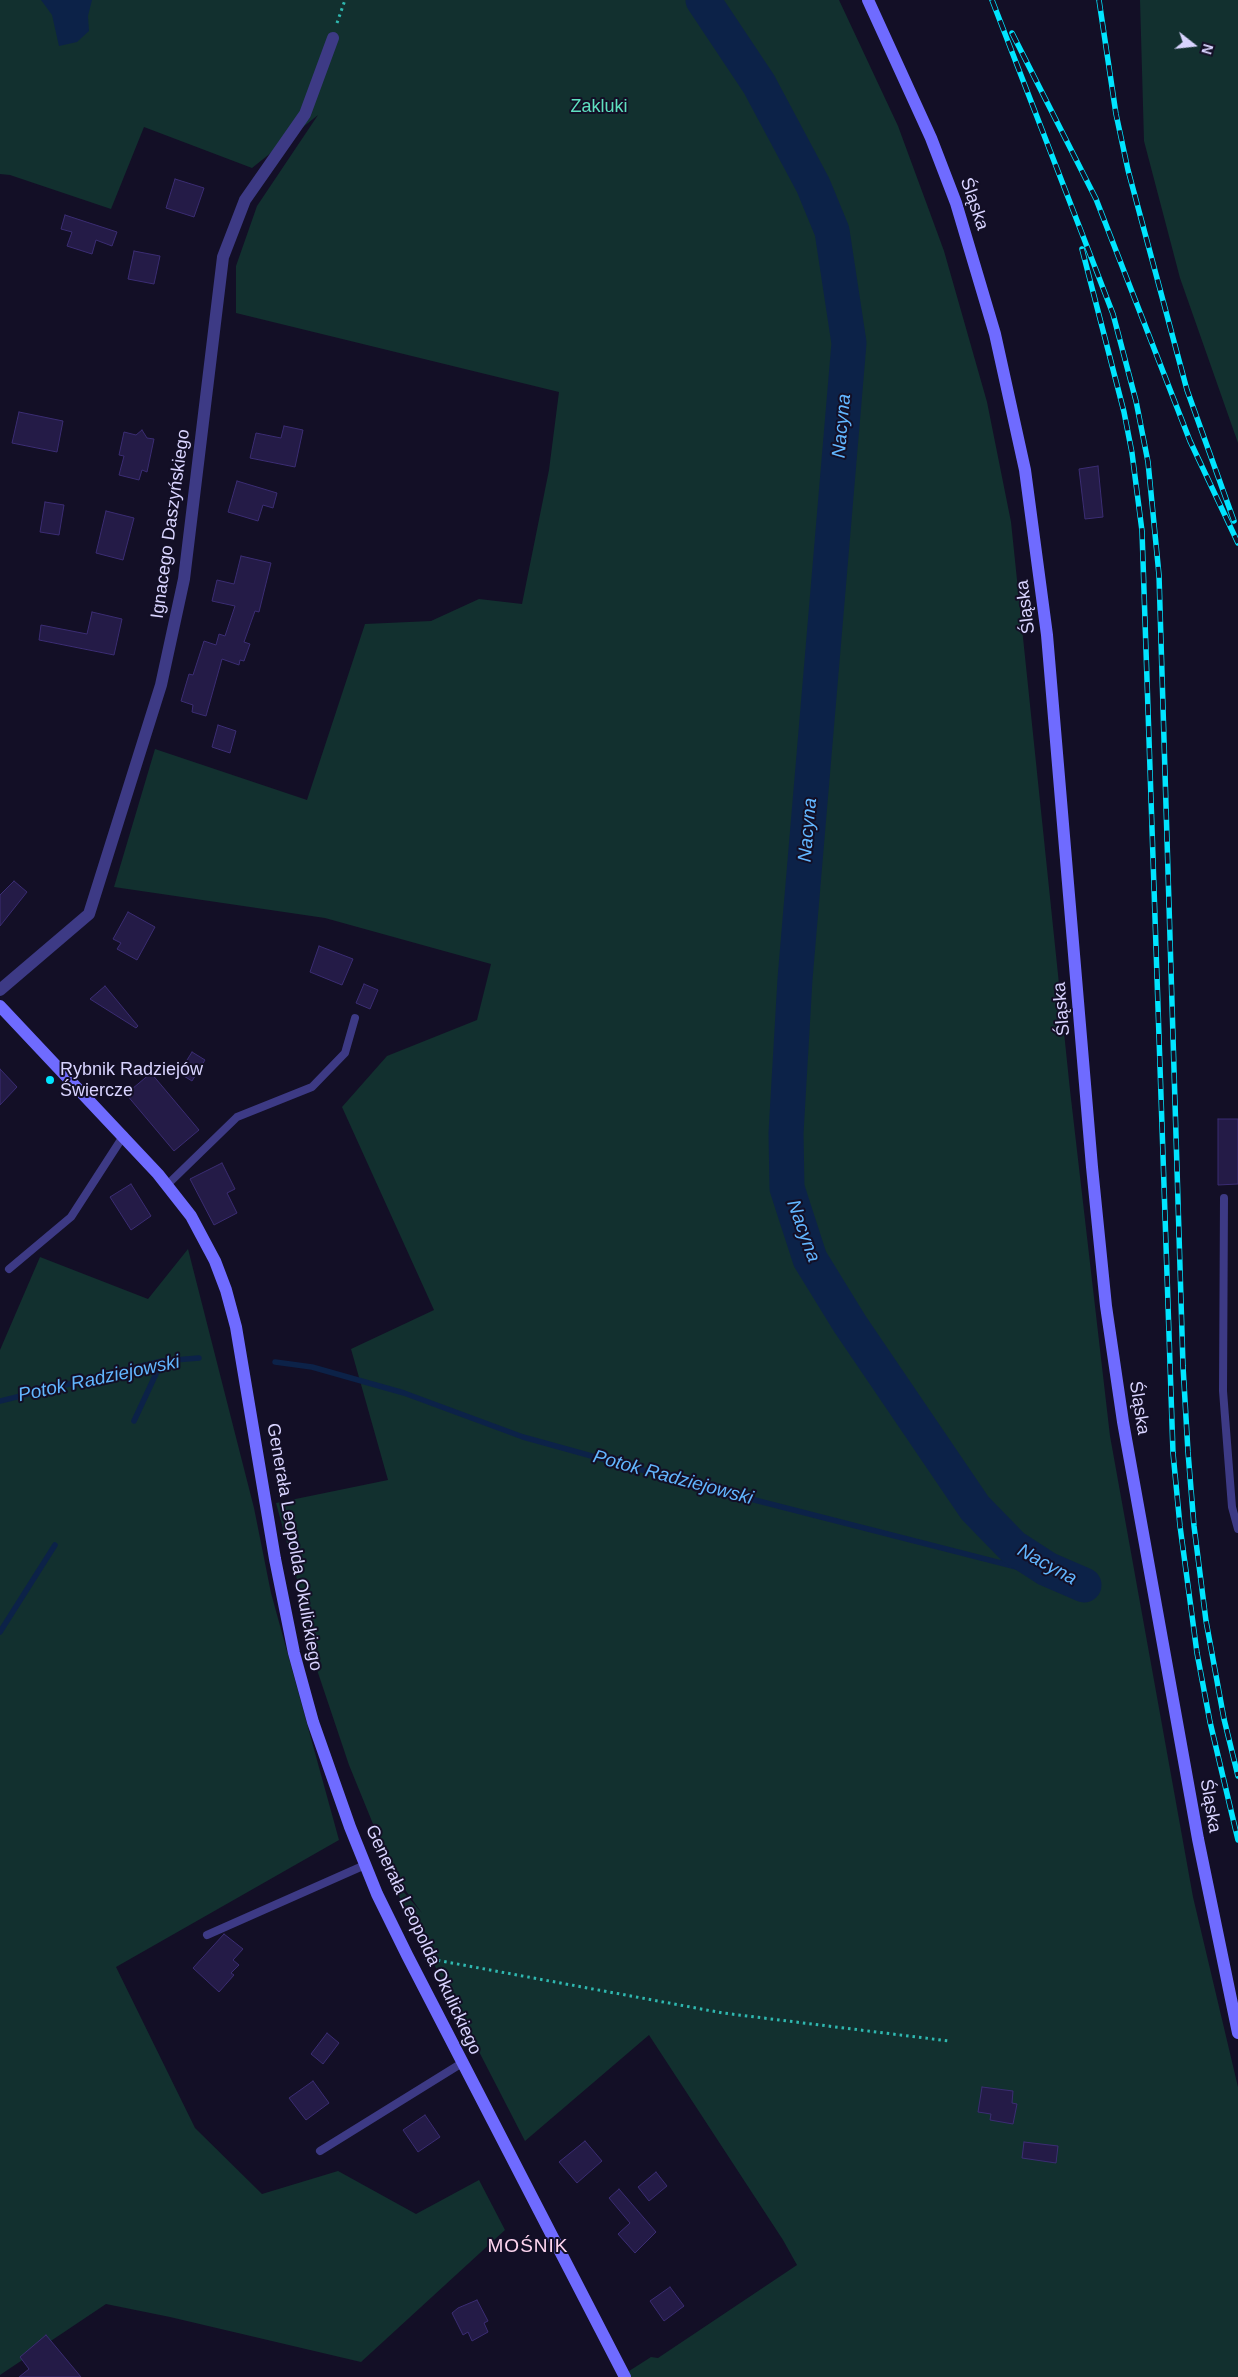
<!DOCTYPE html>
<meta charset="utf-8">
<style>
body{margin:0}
#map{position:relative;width:1238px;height:2377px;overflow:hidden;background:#130f26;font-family:Arial,sans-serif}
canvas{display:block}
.north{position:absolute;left:1168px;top:20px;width:50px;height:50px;-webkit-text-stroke:4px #130f26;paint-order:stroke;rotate:106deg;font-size:14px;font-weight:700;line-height:20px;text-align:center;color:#d9d4ff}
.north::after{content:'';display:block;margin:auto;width:18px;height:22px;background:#d9d4ff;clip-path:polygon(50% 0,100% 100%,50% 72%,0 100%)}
</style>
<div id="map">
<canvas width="1238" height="2377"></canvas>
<div class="north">N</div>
</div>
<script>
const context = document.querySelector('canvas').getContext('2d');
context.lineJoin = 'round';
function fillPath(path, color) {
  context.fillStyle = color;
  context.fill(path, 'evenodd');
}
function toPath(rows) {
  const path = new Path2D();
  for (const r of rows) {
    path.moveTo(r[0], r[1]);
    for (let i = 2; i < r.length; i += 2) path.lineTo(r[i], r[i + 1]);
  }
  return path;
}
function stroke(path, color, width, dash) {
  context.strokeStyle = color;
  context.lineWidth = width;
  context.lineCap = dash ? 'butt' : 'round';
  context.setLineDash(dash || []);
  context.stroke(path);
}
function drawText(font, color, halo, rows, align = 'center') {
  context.font = font + ' Arial,sans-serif';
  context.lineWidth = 4;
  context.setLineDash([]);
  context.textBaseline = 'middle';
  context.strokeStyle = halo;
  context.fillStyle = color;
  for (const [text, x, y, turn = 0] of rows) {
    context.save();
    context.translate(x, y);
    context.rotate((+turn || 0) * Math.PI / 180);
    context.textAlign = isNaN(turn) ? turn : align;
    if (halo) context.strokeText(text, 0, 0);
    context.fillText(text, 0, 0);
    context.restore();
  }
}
const green = toPath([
 [0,0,839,0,898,126,944,251,987,402,1011,522,1070,1090,1110,1436,1193,1897,1238,2087,1238,2377,629,2377,626,2373,651,2357,658,2358,797,2265,783,2240,649,2035,525,2141,387,1873,422,1913,393,1873,349,1765,311,1652,301,1594,276,1503,388,1480,351,1349,434,1310,342,1107,387,1056,477,1020,491,964,325,918,114,887,155,749,307,800,365,624,431,621,479,599,522,604,549,470,559,392,236,313,236,266,257,206,318,115,252,168,144,127,111,209,10,175,0,174],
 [1140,0,1238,0,1238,443,1180,278,1144,141],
 [188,1249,254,1508,271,1593,339,1840,116,1967,195,2128,262,2194,338,2171,416,2214,479,2180,505,2230,361,2362,170,2317,106,2304,0,2375,0,1350,40,1257,148,1299]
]);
const water = toPath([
 [41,0,92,0,88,16,89,31,77,42,59,46,52,15]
]);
const stream = toPath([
 [275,1362,312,1367,404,1393,523,1437,700,1486,1075,1582],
 [0,1401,162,1361,199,1358],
 [134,1421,162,1361],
 [0,1632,55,1545]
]);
const river = toPath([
 [703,0,759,84,813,185,832,231,849,343,795,979,786,1133,787,1188,810,1259,850,1324,975,1508,1013,1547,1047,1569,1084,1585]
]);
const building = toPath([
 [175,179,204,188,194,217,166,208,175,179],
 [65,215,117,232,112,246,96,240,92,254,67,246,72,232,61,229,65,215],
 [134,251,160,256,154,284,128,279,134,251],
 [19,412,63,421,57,452,12,443,19,412],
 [284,426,303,430,295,467,250,458,256,433,281,438,284,426],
 [142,430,147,438,154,439,147,472,142,470,139,480,119,475,124,456,119,455,124,432,136,435,142,430],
 [1098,466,1103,517,1085,519,1079,469,1098,466],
 [237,481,277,493,273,508,263,505,258,521,228,512,237,481],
 [45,502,64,505,59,535,40,532,45,502],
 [106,511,134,518,123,560,96,553,106,511],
 [241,556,271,563,259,612,255,611,244,642,250,644,244,661,240,660,239,665,222,659,206,716,192,712,193,705,181,701,189,674,193,675,204,641,216,645,219,634,225,636,235,606,212,601,217,580,234,584,241,556],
 [92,612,122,619,114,655,39,640,41,625,87,634,92,612],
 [218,725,236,731,230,753,212,747,218,725],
 [14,881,27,892,0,926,0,895,14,881],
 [128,912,155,927,137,960,117,949,121,943,113,939,128,912],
 [319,946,353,959,342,985,310,972,319,946],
 [364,984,378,990,370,1009,356,1003,364,984],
 [105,986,138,1026,136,1028,90,999,105,986],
 [192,1052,205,1060,192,1081,179,1073,192,1052],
 [0,1069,17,1087,0,1105,0,1069],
 [151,1073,199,1130,174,1151,126,1094,151,1073],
 [1218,1119,1238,1119,1238,1184,1218,1185,1218,1119],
 [222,1163,235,1189,227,1193,237,1213,214,1225,190,1179,222,1163],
 [131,1184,151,1216,131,1230,110,1197,131,1184],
 [224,1934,243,1949,233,1960,239,1965,231,1973,234,1975,219,1992,193,1968,224,1934],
 [327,2033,339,2043,323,2064,311,2054,327,2033],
 [313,2081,329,2103,306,2120,289,2098,313,2081],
 [982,2087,1013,2091,1012,2103,1017,2104,1013,2124,990,2120,991,2114,978,2112,982,2087],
 [425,2115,440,2137,418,2152,403,2130,425,2115],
 [585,2141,602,2161,577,2183,559,2162,585,2141],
 [1024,2142,1058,2146,1056,2163,1022,2158,1024,2142],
 [656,2172,667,2186,649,2201,638,2187,656,2172],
 [619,2189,656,2232,635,2253,618,2234,630,2223,609,2198,619,2189],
 [670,2287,684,2306,664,2321,650,2301,670,2287],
 [477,2300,488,2321,484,2323,488,2332,472,2341,468,2332,463,2335,452,2313,458,2308,477,2300],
 [46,2335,81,2377,19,2377,29,2369,20,2357,46,2335]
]);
const path = toPath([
 [337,23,345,0],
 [425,1958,723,2013,949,2041]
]);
const lane = toPath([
 [167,1185,237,1117,312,1087,345,1053,355,1018],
 [1224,1198,1223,1391,1232,1507,1238,1529],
 [9,1269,71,1217,124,1135],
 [207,1935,365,1865],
 [320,2151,462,2063]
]);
const street = toPath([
 [0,990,89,914,161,685,184,579,223,257,245,200,305,114,333,38]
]);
const secondary = toPath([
 [868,0,931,138,956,203,995,334,1025,470,1047,635,1092,1167,1106,1306,1123,1422,1198,1839,1238,2033],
 [0,1006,158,1174,191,1216,215,1261,226,1290,236,1327,275,1559,294,1653,313,1722,350,1827,377,1894,407,1955,625,2377]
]);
const rail = toPath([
 [992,0,1113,314,1136,401,1148,462,1159,575,1183,1366,1188,1452,1194,1526,1206,1621,1224,1719,1238,1776],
 [1099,0,1116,114,1128,170,1187,390,1234,521],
 [1012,33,1096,199,1190,441,1238,543],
 [1082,249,1124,412,1132,453,1142,531,1173,1453,1180,1526,1197,1653,1210,1722,1238,1840]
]);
const markers = [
 [50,1080,5,"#00e5ff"]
];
const parkNames = [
 ["Zakluki",599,107]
];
const streetNames = [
 ["Śląska",974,204,71],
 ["Ignacego Daszyńskiego",171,524,-82],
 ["Śląska",1026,607,-97],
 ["Śląska",1062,1009,-95],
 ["Śląska",1139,1408,81],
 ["Generała Leopolda Okulickiego",294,1547,80],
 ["Śląska",1210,1806,80],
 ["Generała Leopolda Okulickiego",423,1940,65]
];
const poiNames = [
 ["Rybnik Radziejów",60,1070],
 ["Świercze",60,1091]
];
const waterNames = [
 ["Nacyna",842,426,-85],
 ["Nacyna",808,830,-85],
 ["Nacyna",803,1231,70],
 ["Potok Radziejowski",99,1379,-12],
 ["Potok Radziejowski",673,1478,15],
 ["Nacyna",1047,1565,29]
];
const neighbourhoodNames = [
 ["MOŚNIK",528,2247]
];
fillPath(green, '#12302f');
fillPath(water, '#0c2248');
stroke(stream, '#0c2248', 5.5);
stroke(river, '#0c2248', 35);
fillPath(building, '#241b47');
stroke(building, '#3b2d73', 1);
stroke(path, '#2fb8b0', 3, [2.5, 4]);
stroke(lane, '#3d3a85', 8);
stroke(street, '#3d3a85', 12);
stroke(secondary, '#6f6bff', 12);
stroke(rail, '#00e5ff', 5.5);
stroke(rail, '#130f26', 4, [11]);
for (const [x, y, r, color] of markers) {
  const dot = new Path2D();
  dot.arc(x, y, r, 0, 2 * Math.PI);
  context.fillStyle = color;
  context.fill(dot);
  stroke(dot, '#130f26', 2);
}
drawText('18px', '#5fe0c0', '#130f26', parkNames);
drawText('18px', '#d9d4ff', '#130f26', streetNames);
drawText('18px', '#d9d4ff', '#130f26', poiNames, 'left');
drawText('italic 19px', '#62b6ff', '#130f26', waterNames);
context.letterSpacing = '1px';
drawText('19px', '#ffd6f0', '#130f26', neighbourhoodNames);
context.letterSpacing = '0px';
</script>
